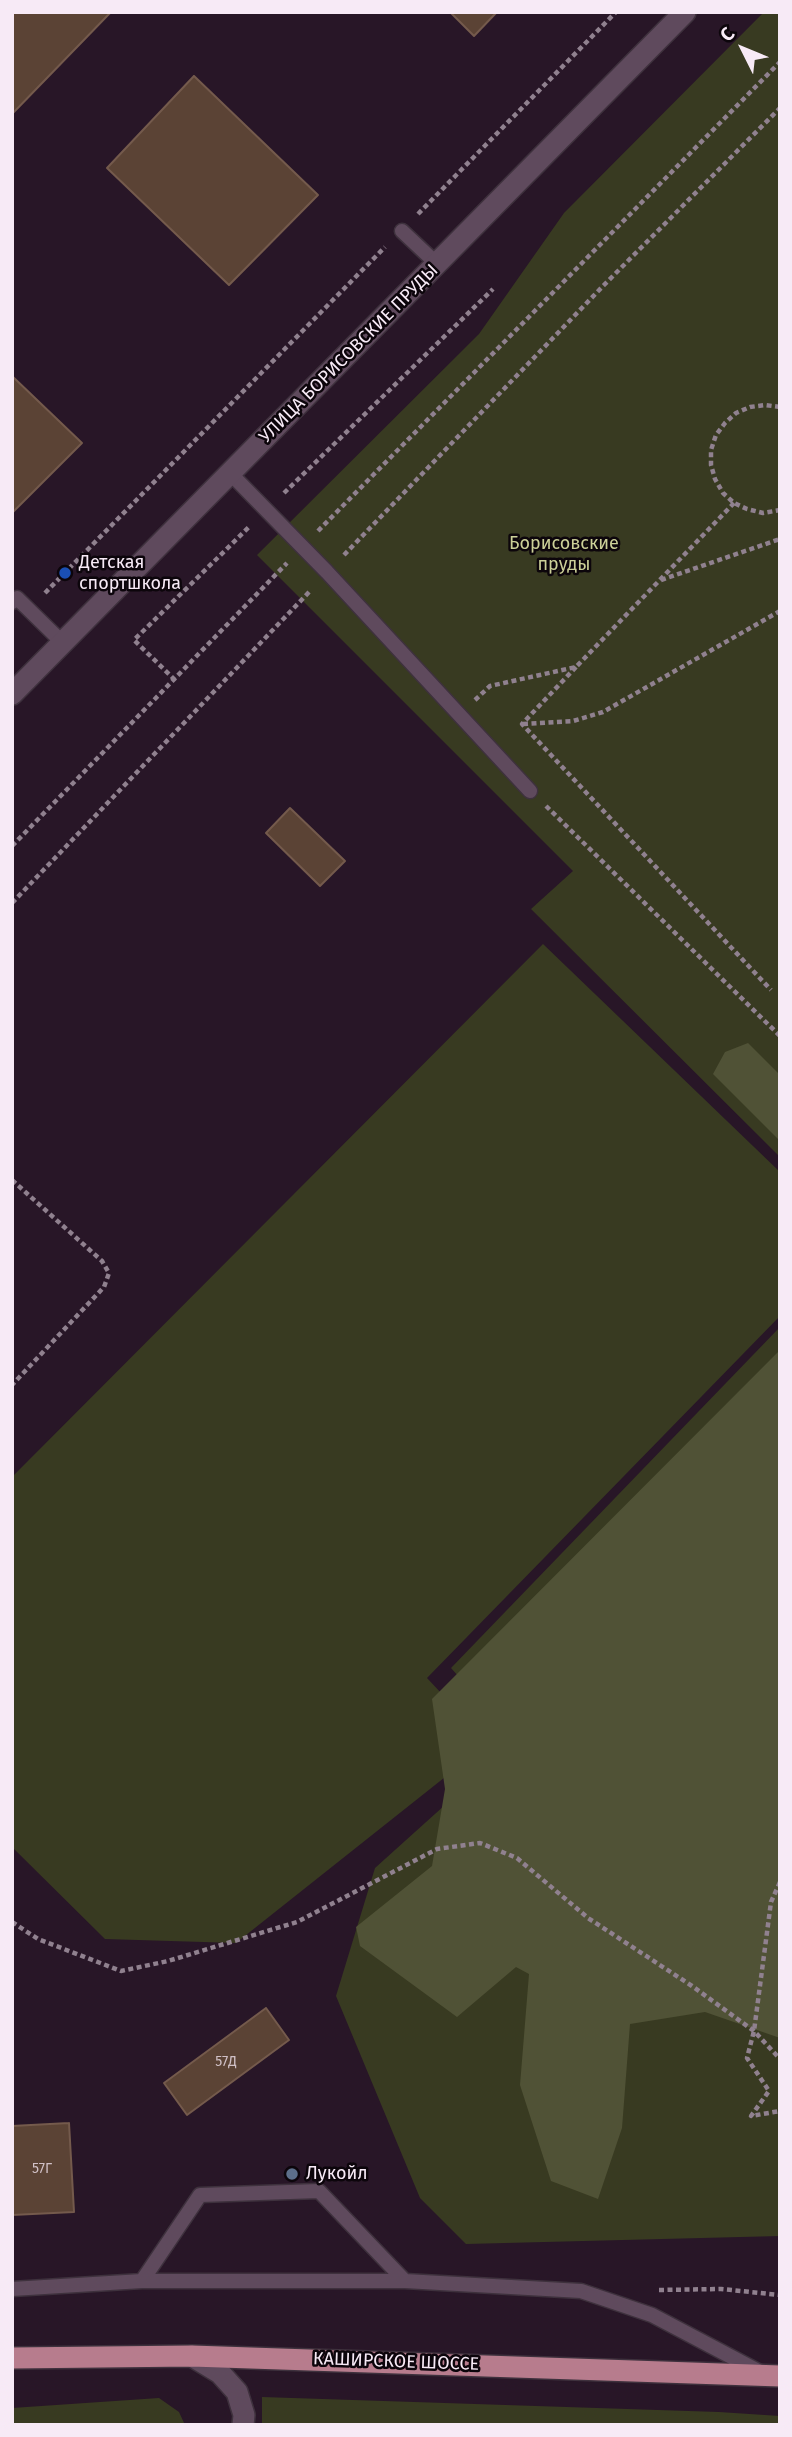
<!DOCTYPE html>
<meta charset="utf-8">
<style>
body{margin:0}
#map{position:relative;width:792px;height:2437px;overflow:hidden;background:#281627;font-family:"Fira Sans",sans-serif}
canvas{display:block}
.frame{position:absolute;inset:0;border:14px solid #f7eaf6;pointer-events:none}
.north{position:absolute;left:708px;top:14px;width:70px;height:70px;-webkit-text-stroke:5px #0c050b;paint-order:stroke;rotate:313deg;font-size:19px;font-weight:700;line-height:28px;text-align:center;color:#f7eaf6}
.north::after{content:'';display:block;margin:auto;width:24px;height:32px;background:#f7eaf6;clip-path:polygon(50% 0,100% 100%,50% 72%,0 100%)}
</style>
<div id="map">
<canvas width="792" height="2437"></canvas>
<div class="frame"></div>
<div class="north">С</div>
</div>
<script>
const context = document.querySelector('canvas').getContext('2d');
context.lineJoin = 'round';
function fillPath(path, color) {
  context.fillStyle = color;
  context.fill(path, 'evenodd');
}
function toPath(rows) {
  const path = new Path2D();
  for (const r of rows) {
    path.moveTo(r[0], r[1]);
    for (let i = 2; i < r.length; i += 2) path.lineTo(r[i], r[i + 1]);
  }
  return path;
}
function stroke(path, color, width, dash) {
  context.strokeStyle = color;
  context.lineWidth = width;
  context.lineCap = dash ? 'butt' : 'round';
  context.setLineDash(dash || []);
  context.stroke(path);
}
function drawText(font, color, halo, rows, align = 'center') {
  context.font = font + ' "Fira Sans",sans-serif';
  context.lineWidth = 5;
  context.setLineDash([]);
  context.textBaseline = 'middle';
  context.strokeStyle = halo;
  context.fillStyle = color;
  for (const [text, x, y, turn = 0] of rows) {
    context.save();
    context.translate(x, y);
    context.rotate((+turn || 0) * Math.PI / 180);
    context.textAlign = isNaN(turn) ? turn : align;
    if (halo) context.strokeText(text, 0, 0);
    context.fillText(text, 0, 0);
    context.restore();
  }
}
const green = toPath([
 [764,12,780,12,780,1157,531,909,573,871,257,555,479,334,564,213],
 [543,944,780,1172,780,1316,427,1678,488,1743,236,1943,105,1939,12,1847,12,1477],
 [780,1327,780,2236,466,2244,420,2198,336,1996,375,1868,516,1741,451,1668],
 [262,2397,719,2412,780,2416,780,2425,262,2425],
 [159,2398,179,2412,185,2425,12,2425,12,2408]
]);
const forest = toPath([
 [748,1043,780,1075,780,1141,713,1074,725,1052],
 [780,1350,780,2038,705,2012,630,2024,622,2128,598,2199,551,2181,520,2085,529,1974,516,1967,457,2017,360,1946,356,1927,432,1866,445,1789,432,1699]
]);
const building = toPath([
 [12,12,111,12,12,114,12,12],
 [450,12,497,12,474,36,450,12],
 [194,76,318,195,229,285,107,168,194,76],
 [12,376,82,443,12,513,12,376],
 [290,808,345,861,320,886,266,833,290,808],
 [266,2008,289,2040,187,2115,164,2083,266,2008],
 [69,2123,74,2212,12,2215,12,2126,69,2123]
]);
const path = toPath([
 [418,214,616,12],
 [780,407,765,405,750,407,736,413,725,423,716,435,711,450,711,465,715,479,723,493,734,503,747,509,763,513,780,510],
 [284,493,493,289],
 [318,531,780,62],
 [344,555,604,285,780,108],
 [661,580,780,539],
 [45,593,385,247],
 [576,667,522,724,771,990],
 [175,680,134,640,250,526],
 [475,700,490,686,576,667,734,503],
 [523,724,573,721,603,712,780,611],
 [546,806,780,1036],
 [12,846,287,563],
 [12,903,311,590],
 [12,1180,102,1261,109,1273,104,1287,12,1385],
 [780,1882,771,1902,754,2031,747,2058,769,2091,751,2116,780,2111],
 [12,1922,38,1939,121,1971,168,1961,297,1922,437,1849,480,1843,517,1858,588,1918,692,1986,754,2031,780,2059],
 [659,2290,721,2289,780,2295]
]);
const lane = toPath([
 [402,231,437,264],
 [231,474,327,572,530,791],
 [12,602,17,598,63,643],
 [142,2281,405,2281],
 [12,2289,142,2281,200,2195,319,2191,405,2281,581,2291,652,2315,760,2372]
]);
const street = toPath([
 [192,2356,220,2373,237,2392,244,2415,243,2425]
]);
const secondary = toPath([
 [12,694,685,12]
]);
const primary = toPath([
 [12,2358,192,2356,780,2376]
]);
const markers = [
 [65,573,7,"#1a4fb4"],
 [292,2174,7,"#5c6f8a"]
];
const numberNames = [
 ["57Д",226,2062],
 ["57Г",42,2169]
];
const streetNames = [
 ["УЛИЦА БОРИСОВСКИЕ ПРУДЫ",349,354,-45],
 ["КАШИРСКОЕ ШОССЕ",396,2362,2]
];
const parkNames = [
 ["Борисовские",564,544],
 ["пруды",564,565]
];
const poiNames = [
 ["Детская",79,563],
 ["спортшкола",79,584],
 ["Лукойл",306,2174]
];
fillPath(green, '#383a21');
fillPath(forest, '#505236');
fillPath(building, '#5b4335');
stroke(building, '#745a4c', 2);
stroke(lane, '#3e313d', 17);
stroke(street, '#3e313d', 24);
stroke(secondary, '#3e313d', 24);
stroke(primary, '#3e313d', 24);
stroke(path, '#90818f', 4.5, [5, 3.5]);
stroke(lane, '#5f4a5d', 14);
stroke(street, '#5f4a5d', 21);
stroke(secondary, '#5f4a5d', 21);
stroke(primary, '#b77c8d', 21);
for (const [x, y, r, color] of markers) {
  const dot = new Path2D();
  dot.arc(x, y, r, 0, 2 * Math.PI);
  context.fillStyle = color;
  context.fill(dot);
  stroke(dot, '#0c050b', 2.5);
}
drawText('14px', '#d0c0c6', null, numberNames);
drawText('18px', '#f7eaf6', '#0c050b', streetNames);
drawText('18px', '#ccd098', '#0c050b', parkNames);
drawText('18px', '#f7eaf6', '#0c050b', poiNames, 'left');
</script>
